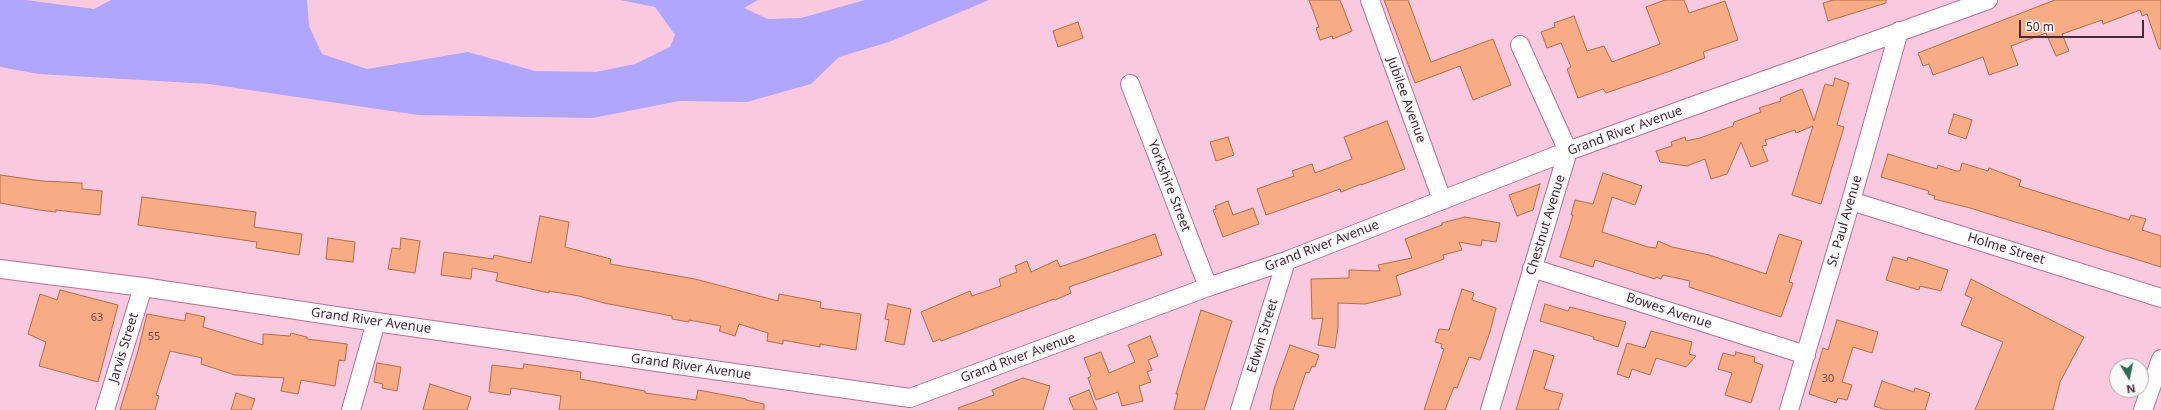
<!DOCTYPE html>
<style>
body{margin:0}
#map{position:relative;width:2161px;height:410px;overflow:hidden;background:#f9c9df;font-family:"Noto Sans",sans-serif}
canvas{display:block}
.north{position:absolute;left:2109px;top:358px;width:40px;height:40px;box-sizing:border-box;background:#f9f9f9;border:1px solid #b2a6ac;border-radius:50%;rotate:170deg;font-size:11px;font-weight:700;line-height:16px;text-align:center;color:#482939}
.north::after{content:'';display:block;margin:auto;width:14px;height:18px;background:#2e6b57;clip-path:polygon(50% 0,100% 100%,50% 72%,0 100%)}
.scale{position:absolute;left:2019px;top:20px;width:125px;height:18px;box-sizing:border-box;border:2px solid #482939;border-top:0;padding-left:5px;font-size:12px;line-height:14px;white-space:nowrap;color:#482939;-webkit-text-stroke:3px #f9f9f9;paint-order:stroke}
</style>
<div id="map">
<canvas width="2161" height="410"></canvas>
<div class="north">N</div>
<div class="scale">50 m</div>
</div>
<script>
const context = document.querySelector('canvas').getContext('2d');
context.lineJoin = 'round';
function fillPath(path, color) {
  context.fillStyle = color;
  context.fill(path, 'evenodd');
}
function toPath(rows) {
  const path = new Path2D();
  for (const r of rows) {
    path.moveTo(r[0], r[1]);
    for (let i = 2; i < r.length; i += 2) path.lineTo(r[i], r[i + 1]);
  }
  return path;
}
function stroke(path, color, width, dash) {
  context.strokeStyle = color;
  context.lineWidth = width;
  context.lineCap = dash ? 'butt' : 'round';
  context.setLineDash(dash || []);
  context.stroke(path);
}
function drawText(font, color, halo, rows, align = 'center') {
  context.font = font + ' "Noto Sans",sans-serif';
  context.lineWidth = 3;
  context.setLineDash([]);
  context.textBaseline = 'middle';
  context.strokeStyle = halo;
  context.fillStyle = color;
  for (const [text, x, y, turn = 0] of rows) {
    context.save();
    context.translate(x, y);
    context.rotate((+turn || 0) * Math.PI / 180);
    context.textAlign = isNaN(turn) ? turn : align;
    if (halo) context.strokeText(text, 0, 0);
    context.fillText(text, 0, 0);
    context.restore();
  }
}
const water = toPath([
 [0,0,25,0,94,9,111,0,307,0,309,26,322,54,367,69,468,52,535,71,596,72,635,64,670,47,675,35,655,7,620,0,758,0,744,8,768,19,801,18,865,0,989,0,889,42,839,57,811,84,747,102,679,101,593,118,418,115,209,84,39,74,0,67]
]);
const building = toPath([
 [1309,0,1340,0,1352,31,1333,39,1332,36,1320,40,1316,28,1319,27,1309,0],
 [1384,0,1408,0,1431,62,1493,39,1511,85,1473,100,1460,66,1415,83,1384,0],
 [1665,0,1684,0,1689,13,1725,1,1738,40,1703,52,1705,58,1670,71,1606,93,1603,89,1578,98,1567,69,1571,67,1561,43,1547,48,1541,32,1555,27,1554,23,1574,16,1587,51,1604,46,1612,62,1660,44,1646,7,1665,0],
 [1833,0,1886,0,1886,3,1828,21,1823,3,1833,0],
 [2055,0,2161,0,2161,49,2159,49,2147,14,2142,16,2140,10,2103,24,2102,20,2062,34,2069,51,2056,56,2046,33,2011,46,2018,65,1989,75,1983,57,1933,75,1929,64,1923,66,1918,53,2055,0],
 [1078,22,1083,38,1058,47,1053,31,1078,22],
 [1835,78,1849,83,1837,125,1844,127,1821,204,1792,195,1813,126,1796,133,1795,130,1765,140,1767,145,1762,146,1768,161,1751,167,1741,142,1727,174,1711,179,1705,159,1687,166,1660,162,1656,151,1672,146,1671,142,1685,137,1686,141,1700,138,1733,126,1734,122,1761,112,1759,108,1781,101,1780,98,1802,89,1814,121,1825,84,1833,86,1835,78],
 [1954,114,1972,120,1966,139,1948,133,1954,114],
 [1387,121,1405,169,1361,185,1361,184,1341,192,1340,189,1266,215,1257,189,1294,176,1292,171,1312,164,1315,173,1352,159,1344,137,1387,121],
 [1228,137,1234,155,1216,161,1210,142,1228,137],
 [1888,154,1937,169,1938,165,1956,171,1960,171,1962,163,1988,171,1989,168,2021,180,2019,186,2129,220,2131,215,2146,219,2142,230,2161,236,2161,267,1970,208,1934,199,1935,196,1928,194,1929,191,1881,177,1888,154],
 [1603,173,1642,186,1635,205,1612,197,1602,232,1648,247,1656,248,1658,241,1672,247,1709,255,1766,274,1779,234,1802,241,1789,282,1793,283,1781,317,1689,287,1690,281,1663,275,1661,279,1656,277,1655,279,1595,260,1593,267,1560,257,1573,215,1571,215,1575,200,1593,204,1603,173],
 [0,175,42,181,82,183,82,189,102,191,100,215,56,210,56,212,39,210,0,203,0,175],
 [1540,184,1533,210,1517,216,1509,195,1540,184],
 [142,197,256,212,254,227,302,234,299,255,256,248,257,242,138,225,142,197],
 [1228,201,1233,215,1253,208,1259,224,1223,237,1213,210,1216,209,1215,206,1228,201],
 [540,216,569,222,565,247,611,259,610,264,695,279,778,301,779,294,821,302,820,308,861,314,856,350,820,344,820,347,783,340,783,344,767,341,768,333,739,324,735,336,719,331,721,326,689,320,689,322,672,319,672,316,604,303,579,296,549,291,549,293,496,281,498,273,472,268,471,279,441,275,444,252,493,259,494,255,531,263,540,216],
 [1465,217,1500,223,1496,242,1482,240,1481,246,1459,242,1462,250,1443,255,1444,259,1396,276,1401,295,1365,304,1338,303,1338,327,1335,348,1318,345,1323,318,1312,319,1311,279,1349,278,1349,270,1380,271,1378,265,1412,258,1405,239,1442,225,1442,223,1465,217],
 [1155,234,1162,255,1069,287,1071,293,1055,300,1054,299,941,341,940,339,933,342,921,312,970,291,972,296,1001,286,999,279,1017,272,1015,266,1027,261,1031,272,1057,260,1060,267,1155,234],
 [328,238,355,242,353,262,326,259,328,238],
 [401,238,420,241,415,273,388,269,392,248,400,249,401,238],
 [1893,257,1907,261,1908,257,1948,270,1941,291,1920,286,1919,290,1886,280,1893,257],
 [1971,279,2084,337,2060,382,2053,410,1975,410,2003,342,1961,325,1972,298,1965,295,1971,279],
 [1462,289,1474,293,1472,300,1496,308,1490,332,1480,360,1469,357,1457,388,1454,387,1445,410,1424,410,1444,349,1441,348,1442,344,1435,342,1439,329,1449,330,1462,289],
 [60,290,118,305,98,382,39,366,46,342,28,334,40,294,57,300,60,290],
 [888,304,911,309,904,345,885,341,889,320,885,319,888,304],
 [1545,304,1568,311,1570,307,1626,322,1618,347,1593,339,1594,337,1540,321,1545,304],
 [1201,310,1232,321,1204,410,1174,410,1178,394,1176,394,1201,310],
 [186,313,205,317,203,327,263,345,263,334,290,336,291,333,307,337,307,339,347,344,345,361,339,360,335,386,301,380,298,394,281,391,284,378,235,375,201,364,202,358,170,351,156,395,159,396,155,410,120,410,138,351,147,314,185,321,186,313],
 [1837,320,1878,332,1872,353,1853,347,1842,382,1852,385,1847,400,1838,398,1836,403,1809,394,1823,348,1828,350,1837,320],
 [1651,331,1692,342,1689,354,1696,356,1686,367,1656,358,1650,375,1632,369,1629,378,1617,374,1627,343,1645,348,1651,331],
 [1150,336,1158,356,1148,360,1152,370,1147,372,1151,382,1139,386,1143,401,1122,406,1118,392,1096,400,1088,378,1091,376,1084,358,1101,352,1109,373,1135,362,1128,345,1150,336],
 [1290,345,1319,355,1315,367,1312,366,1309,373,1306,372,1293,410,1270,410,1274,389,1290,345],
 [1534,350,1554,356,1544,389,1563,394,1558,410,1516,410,1534,350],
 [1736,352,1755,357,1754,362,1763,365,1751,403,1725,395,1732,373,1718,369,1723,353,1735,356,1736,352],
 [377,363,401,367,397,391,382,388,383,384,374,382,377,363],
 [524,364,581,372,580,379,645,391,645,393,696,400,698,390,746,399,746,400,764,404,764,410,559,410,561,396,511,388,510,395,489,392,492,365,523,369,524,364],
 [1023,378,1050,386,1043,410,959,410,958,408,994,395,992,390,1023,378],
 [1882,381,1914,392,1915,388,1930,393,1925,410,1886,410,1874,406,1882,381],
 [430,384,471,397,467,410,423,410,430,384],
 [1089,390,1097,410,1074,410,1069,398,1089,390],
 [236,393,255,399,251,410,231,410,236,393]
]);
const minor = toPath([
 [1370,0,1442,200],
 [1130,84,1208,287],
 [1851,201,2161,298],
 [1532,268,1806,355],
 [0,269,143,287,376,322,910,398,1208,287,1286,261,1568,151,1988,0],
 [105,410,143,287],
 [351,410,376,322],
 [1240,410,1286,261],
 [1490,410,1568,151,1520,45],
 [1789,410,1851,201,1899,31],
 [2143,410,2161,359]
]);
const numberNames = [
 ["63",97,318],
 ["55",154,337],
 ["30",1828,379]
];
const streetNames = [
 ["Jubilee Avenue",1406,100,70],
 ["Grand River Avenue",1625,131,-20],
 ["Yorkshire Street",1169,186,69],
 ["St. Paul Avenue",1845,221,-74],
 ["Chestnut Avenue",1546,225,-73],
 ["Grand River Avenue",1322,246,-21],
 ["Holme Street",2006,249,17],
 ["Bowes Avenue",1669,311,18],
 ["Grand River Avenue",371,321,8],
 ["Edwin Street",1263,336,-73],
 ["Jarvis Street",124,348,-73],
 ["Grand River Avenue",1018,358,-20],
 ["Grand River Avenue",691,367,8]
];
fillPath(water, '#b0a5ff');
fillPath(building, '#f7ac85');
stroke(building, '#b26d47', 1);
stroke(minor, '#b87095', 20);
stroke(minor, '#fff', 18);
drawText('11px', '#744a4c', null, numberNames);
drawText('13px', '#482939', '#f9f9f9', streetNames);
</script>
